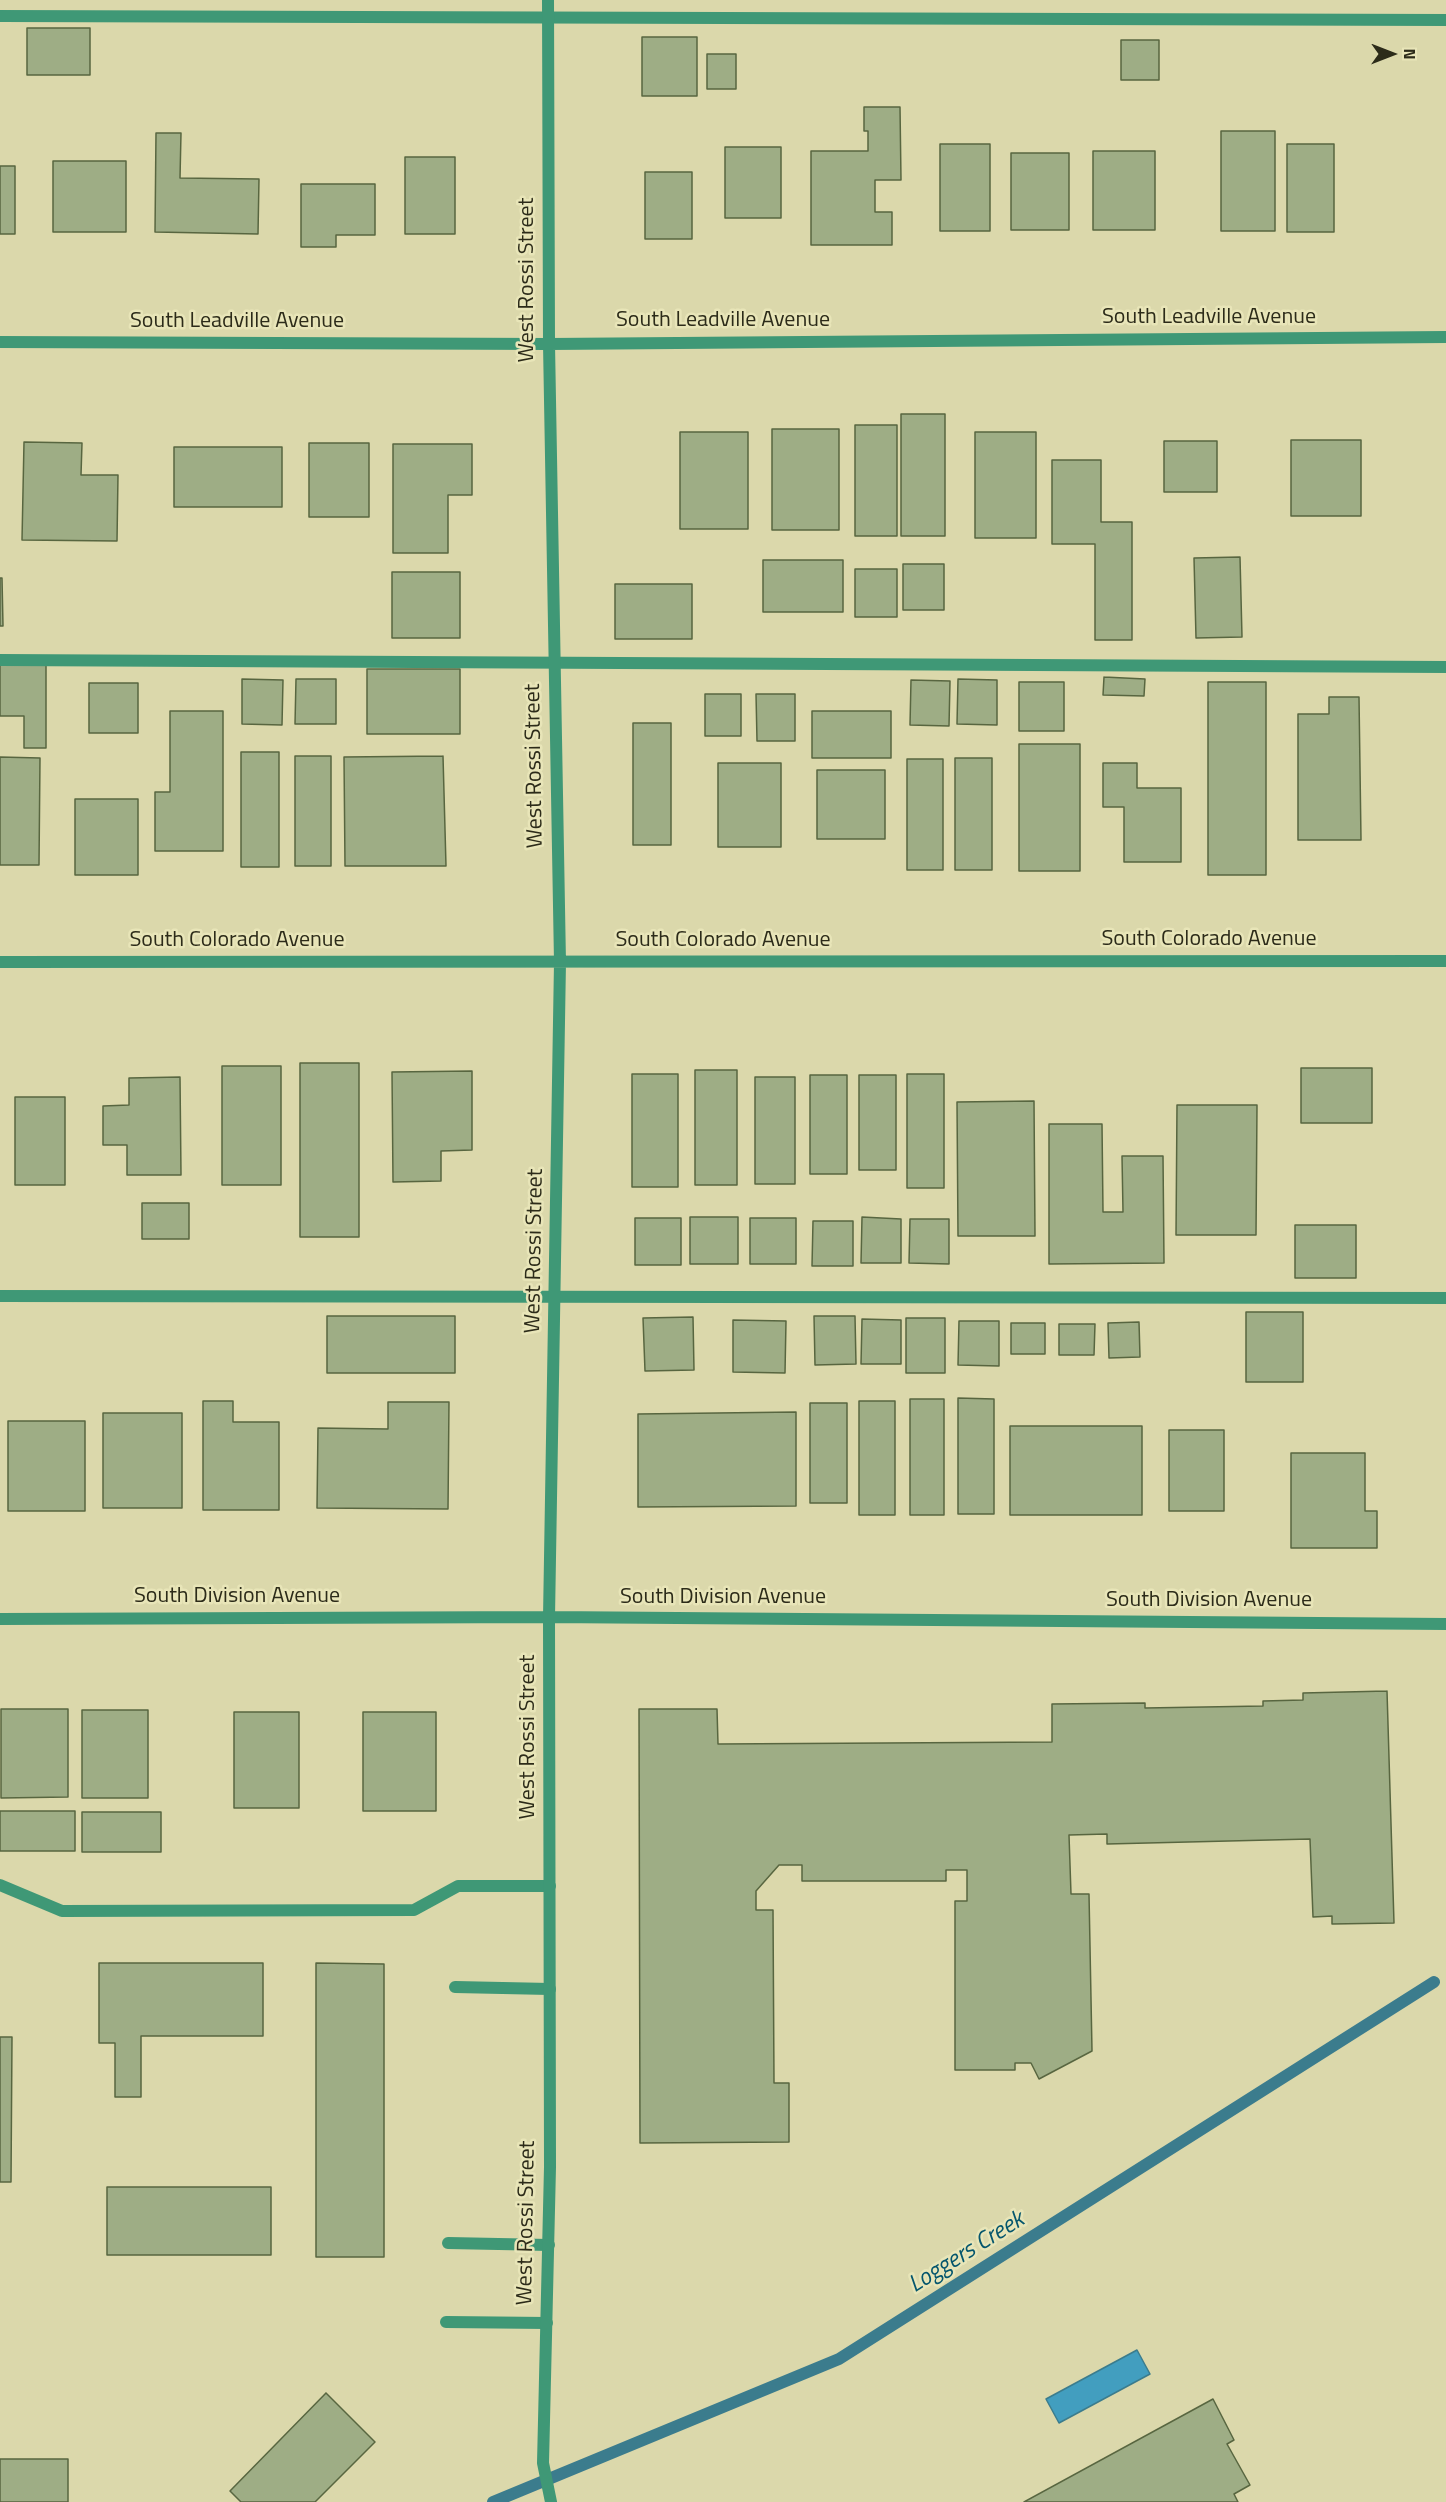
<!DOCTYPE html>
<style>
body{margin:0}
#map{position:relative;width:1446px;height:2502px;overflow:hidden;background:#dbd8ab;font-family:"Titillium Web",sans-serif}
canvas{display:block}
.north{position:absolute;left:1362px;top:24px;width:60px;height:60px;-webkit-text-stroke:4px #e8e5b8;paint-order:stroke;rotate:90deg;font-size:16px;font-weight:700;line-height:24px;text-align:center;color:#2c2b19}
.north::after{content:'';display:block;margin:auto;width:21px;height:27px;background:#2c2b19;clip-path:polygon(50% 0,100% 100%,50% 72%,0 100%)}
</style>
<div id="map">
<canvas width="1446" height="2502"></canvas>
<div class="north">N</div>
</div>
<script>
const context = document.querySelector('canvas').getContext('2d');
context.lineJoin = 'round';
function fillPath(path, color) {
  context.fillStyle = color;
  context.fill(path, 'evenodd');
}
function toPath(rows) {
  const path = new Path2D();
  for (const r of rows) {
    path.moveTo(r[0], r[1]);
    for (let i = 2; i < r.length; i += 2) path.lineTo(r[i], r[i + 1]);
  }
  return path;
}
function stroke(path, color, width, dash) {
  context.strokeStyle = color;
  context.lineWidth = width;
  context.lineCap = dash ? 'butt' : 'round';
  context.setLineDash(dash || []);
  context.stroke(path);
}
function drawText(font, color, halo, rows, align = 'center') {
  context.font = font + ' "Titillium Web",sans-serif';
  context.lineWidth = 5;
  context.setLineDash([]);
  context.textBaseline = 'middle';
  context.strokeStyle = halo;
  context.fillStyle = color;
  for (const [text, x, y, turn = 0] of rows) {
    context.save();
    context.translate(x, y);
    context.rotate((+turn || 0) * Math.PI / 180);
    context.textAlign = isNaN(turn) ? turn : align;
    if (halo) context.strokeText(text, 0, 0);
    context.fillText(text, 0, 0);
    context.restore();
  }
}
const water = toPath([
 [1137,2350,1150,2374,1059,2423,1046,2399,1137,2350]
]);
const stream = toPath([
 [493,2502,839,2359,1434,1982]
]);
const building = toPath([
 [27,28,90,28,90,75,27,75,27,28],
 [642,37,697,37,697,96,642,96,642,37],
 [1121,40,1159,40,1159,80,1121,80,1121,40],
 [707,54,736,54,736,89,707,89,707,54],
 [864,107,900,107,901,180,875,180,875,212,892,212,892,245,811,245,811,151,868,151,868,131,864,131,864,107],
 [1221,131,1275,131,1275,231,1221,231,1221,131],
 [156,133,181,133,180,178,259,179,258,234,155,232,156,133],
 [940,144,990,144,990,231,940,231,940,144],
 [1287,144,1334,144,1334,232,1287,232,1287,144],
 [725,147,781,147,781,218,725,218,725,147],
 [1093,151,1155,151,1155,230,1093,230,1093,151],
 [1011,153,1069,153,1069,230,1011,230,1011,153],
 [405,157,455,157,455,234,405,234,405,157],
 [53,161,126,161,126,232,53,232,53,161],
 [0,166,15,166,15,234,0,234,0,166],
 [645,172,692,172,692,239,645,239,645,172],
 [301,184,375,184,375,235,336,235,336,247,301,247,301,184],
 [901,414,945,414,945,536,901,536,901,414],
 [855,425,897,425,897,536,855,536,855,425],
 [772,429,839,429,839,530,772,530,772,429],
 [680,432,748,432,748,529,680,529,680,432],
 [975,432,1036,432,1036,538,975,538,975,432],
 [1291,440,1361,440,1361,516,1291,516,1291,440],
 [1164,441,1217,441,1217,492,1164,492,1164,441],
 [24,442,82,443,81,475,118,475,117,541,22,540,24,442],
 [309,443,369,443,369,517,309,517,309,443],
 [393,444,472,444,472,495,448,495,448,553,393,553,393,444],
 [174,447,282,447,282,507,174,507,174,447],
 [1052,460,1101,460,1101,522,1132,522,1132,640,1095,640,1095,544,1052,544,1052,460],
 [1240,557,1242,637,1196,638,1194,558,1240,557],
 [763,560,843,560,843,612,763,612,763,560],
 [903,564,944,564,944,610,903,610,903,564],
 [855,569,897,569,897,617,855,617,855,569],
 [392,572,460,572,460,638,392,638,392,572],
 [0,578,2,578,3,626,0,626,0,578],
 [615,584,692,584,692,639,615,639,615,584],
 [0,664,46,664,46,748,24,748,24,716,0,716,0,664],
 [367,669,460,669,460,734,367,734,367,669],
 [1104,677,1145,679,1144,696,1103,695,1104,677],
 [242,679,283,680,282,725,242,724,242,679],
 [296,679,336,679,336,724,295,724,296,679],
 [958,679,997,680,997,725,957,724,958,679],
 [911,680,950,681,949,726,910,725,911,680],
 [1019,682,1064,682,1064,731,1019,731,1019,682],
 [1208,682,1266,682,1266,875,1208,875,1208,682],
 [89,683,138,683,138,733,89,733,89,683],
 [705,694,741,694,741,736,705,736,705,694],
 [756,694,795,694,795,741,757,741,756,694],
 [1329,697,1359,697,1361,840,1298,840,1298,714,1329,714,1329,697],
 [170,711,223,711,223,851,155,851,155,792,170,792,170,711],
 [812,711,891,711,891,758,812,758,812,711],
 [633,723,671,723,671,845,633,845,633,723],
 [1019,744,1080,744,1080,871,1019,871,1019,744],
 [241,752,279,752,279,867,241,867,241,752],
 [295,756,331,756,331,866,295,866,295,756],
 [443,756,446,866,345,866,344,757,443,756],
 [0,757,40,758,39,865,0,865,0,757],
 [955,758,992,758,992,870,955,870,955,758],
 [907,759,943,759,943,870,907,870,907,759],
 [718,763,781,763,781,847,718,847,718,763],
 [1103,763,1137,763,1137,788,1181,788,1181,862,1124,862,1124,807,1103,807,1103,763],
 [817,770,885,770,885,839,817,839,817,770],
 [75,799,138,799,138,875,75,875,75,799],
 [300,1063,359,1063,359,1237,300,1237,300,1063],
 [222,1066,281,1066,281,1185,222,1185,222,1066],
 [1301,1068,1372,1068,1372,1123,1301,1123,1301,1068],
 [695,1070,737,1070,737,1185,695,1185,695,1070],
 [472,1071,472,1150,441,1151,441,1181,393,1182,392,1072,472,1071],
 [632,1074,678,1074,678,1187,632,1187,632,1074],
 [907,1074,944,1074,944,1188,907,1188,907,1074],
 [810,1075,847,1075,847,1174,810,1174,810,1075],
 [859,1075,896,1075,896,1170,859,1170,859,1075],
 [180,1077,181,1175,127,1175,127,1145,103,1145,103,1106,129,1105,129,1078,180,1077],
 [755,1077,795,1077,795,1184,755,1184,755,1077],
 [15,1097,65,1097,65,1185,15,1185,15,1097],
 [1034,1101,1035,1236,958,1236,957,1102,1034,1101],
 [1177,1105,1257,1105,1256,1235,1176,1235,1177,1105],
 [1049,1124,1102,1124,1103,1212,1123,1212,1122,1156,1163,1156,1164,1263,1049,1264,1049,1124],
 [142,1203,189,1203,189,1239,142,1239,142,1203],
 [690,1217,738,1217,738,1264,690,1264,690,1217],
 [862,1217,901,1219,901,1263,861,1263,862,1217],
 [635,1218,681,1218,681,1265,635,1265,635,1218],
 [750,1218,796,1218,796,1264,750,1264,750,1218],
 [910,1219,949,1219,949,1264,909,1263,910,1219],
 [813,1221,853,1221,853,1266,812,1266,813,1221],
 [1295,1225,1356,1225,1356,1278,1295,1278,1295,1225],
 [1246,1312,1303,1312,1303,1382,1246,1382,1246,1312],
 [327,1316,455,1316,455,1373,327,1373,327,1316],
 [814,1316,855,1316,856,1364,815,1365,814,1316],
 [693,1317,694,1370,645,1371,643,1318,693,1317],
 [906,1318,945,1318,945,1373,906,1373,906,1318],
 [862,1319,901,1320,901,1364,861,1364,862,1319],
 [733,1320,786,1321,785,1373,733,1372,733,1320],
 [959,1321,999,1321,999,1366,958,1365,959,1321],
 [1139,1322,1140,1357,1109,1358,1108,1323,1139,1322],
 [1011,1323,1045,1323,1045,1354,1011,1354,1011,1323],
 [1059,1324,1095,1324,1094,1355,1059,1355,1059,1324],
 [958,1398,994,1399,994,1514,958,1514,958,1398],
 [910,1399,944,1399,944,1515,910,1515,910,1399],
 [203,1401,233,1401,233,1422,279,1422,279,1510,203,1510,203,1401],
 [859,1401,895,1401,895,1515,859,1515,859,1401],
 [388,1402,449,1402,448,1509,317,1508,318,1428,388,1429,388,1402],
 [810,1403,847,1403,847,1503,810,1503,810,1403],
 [796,1412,796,1506,638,1507,638,1414,796,1412],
 [103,1413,182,1413,182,1508,103,1508,103,1413],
 [8,1421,85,1421,85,1511,8,1511,8,1421],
 [1010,1426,1142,1426,1142,1515,1010,1515,1010,1426],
 [1169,1430,1224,1430,1224,1511,1169,1511,1169,1430],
 [1291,1453,1365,1453,1365,1511,1377,1511,1377,1548,1291,1548,1291,1453],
 [1387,1691,1394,1923,1332,1924,1332,1916,1313,1917,1310,1839,1107,1844,1107,1834,1069,1835,1071,1894,1089,1894,1092,2051,1039,2079,1031,2063,1015,2063,1015,2070,955,2070,955,1901,967,1901,967,1870,946,1870,946,1881,802,1881,802,1865,779,1865,756,1891,756,1910,773,1910,774,2083,789,2083,789,2142,640,2143,639,1709,717,1709,718,1744,1052,1742,1052,1704,1145,1703,1145,1708,1263,1706,1263,1701,1303,1700,1303,1693,1387,1691],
 [1,1709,68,1709,68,1797,1,1798,1,1709],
 [82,1710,148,1710,148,1798,82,1798,82,1710],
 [234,1712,299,1712,299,1808,234,1808,234,1712],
 [363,1712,436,1712,436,1811,363,1811,363,1712],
 [0,1811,75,1811,75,1851,0,1851,0,1811],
 [82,1812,161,1812,161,1852,82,1852,82,1812],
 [99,1963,263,1963,263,2036,141,2036,141,2097,115,2097,115,2043,99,2043,99,1963],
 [316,1963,384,1964,384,2257,316,2257,316,1963],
 [0,2037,12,2037,11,2182,0,2182,0,2037],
 [107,2187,271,2187,271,2255,107,2255,107,2187],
 [326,2393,375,2442,315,2502,241,2502,230,2491,326,2393],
 [1213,2399,1234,2440,1227,2444,1250,2485,1234,2494,1238,2502,1024,2502,1213,2399],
 [0,2459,68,2459,68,2502,0,2502,0,2459]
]);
const lane = toPath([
 [0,16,1446,20],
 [0,660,1446,667],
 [0,1296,1446,1298],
 [0,1885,62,1911,414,1910,458,1886,550,1886],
 [455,1987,550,1989],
 [448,2243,549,2245],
 [446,2322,547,2323]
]);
const street = toPath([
 [548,0,549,344,560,962,549,1617,550,2167,543,2463,551,2502],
 [0,342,549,344,1446,337],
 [0,962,1446,961],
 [0,1619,549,1617,1446,1624]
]);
const streetNames = [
 ["West Rossi Street",528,280,-90],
 ["South Leadville Avenue",1209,318],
 ["South Leadville Avenue",723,321],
 ["South Leadville Avenue",237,322],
 ["West Rossi Street",535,766,-91],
 ["South Colorado Avenue",1209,940],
 ["South Colorado Avenue",237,941],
 ["South Colorado Avenue",723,941],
 ["West Rossi Street",535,1251,-89],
 ["South Division Avenue",237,1597],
 ["South Division Avenue",723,1598],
 ["South Division Avenue",1209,1601],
 ["West Rossi Street",529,1737,-90],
 ["West Rossi Street",527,2223,-89]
];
const waterNames = [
 ["Loggers Creek",967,2253,-32]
];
fillPath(water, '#429ebf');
stroke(water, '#3b7c8d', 1.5);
stroke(stream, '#3b7c8d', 12);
fillPath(building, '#9ead85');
stroke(building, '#586640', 1.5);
stroke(lane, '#3f9876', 12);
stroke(street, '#3f9876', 12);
drawText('22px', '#2c2b19', '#e8e5b8', streetNames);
drawText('italic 24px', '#05566d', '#e8e5b8', waterNames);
</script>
